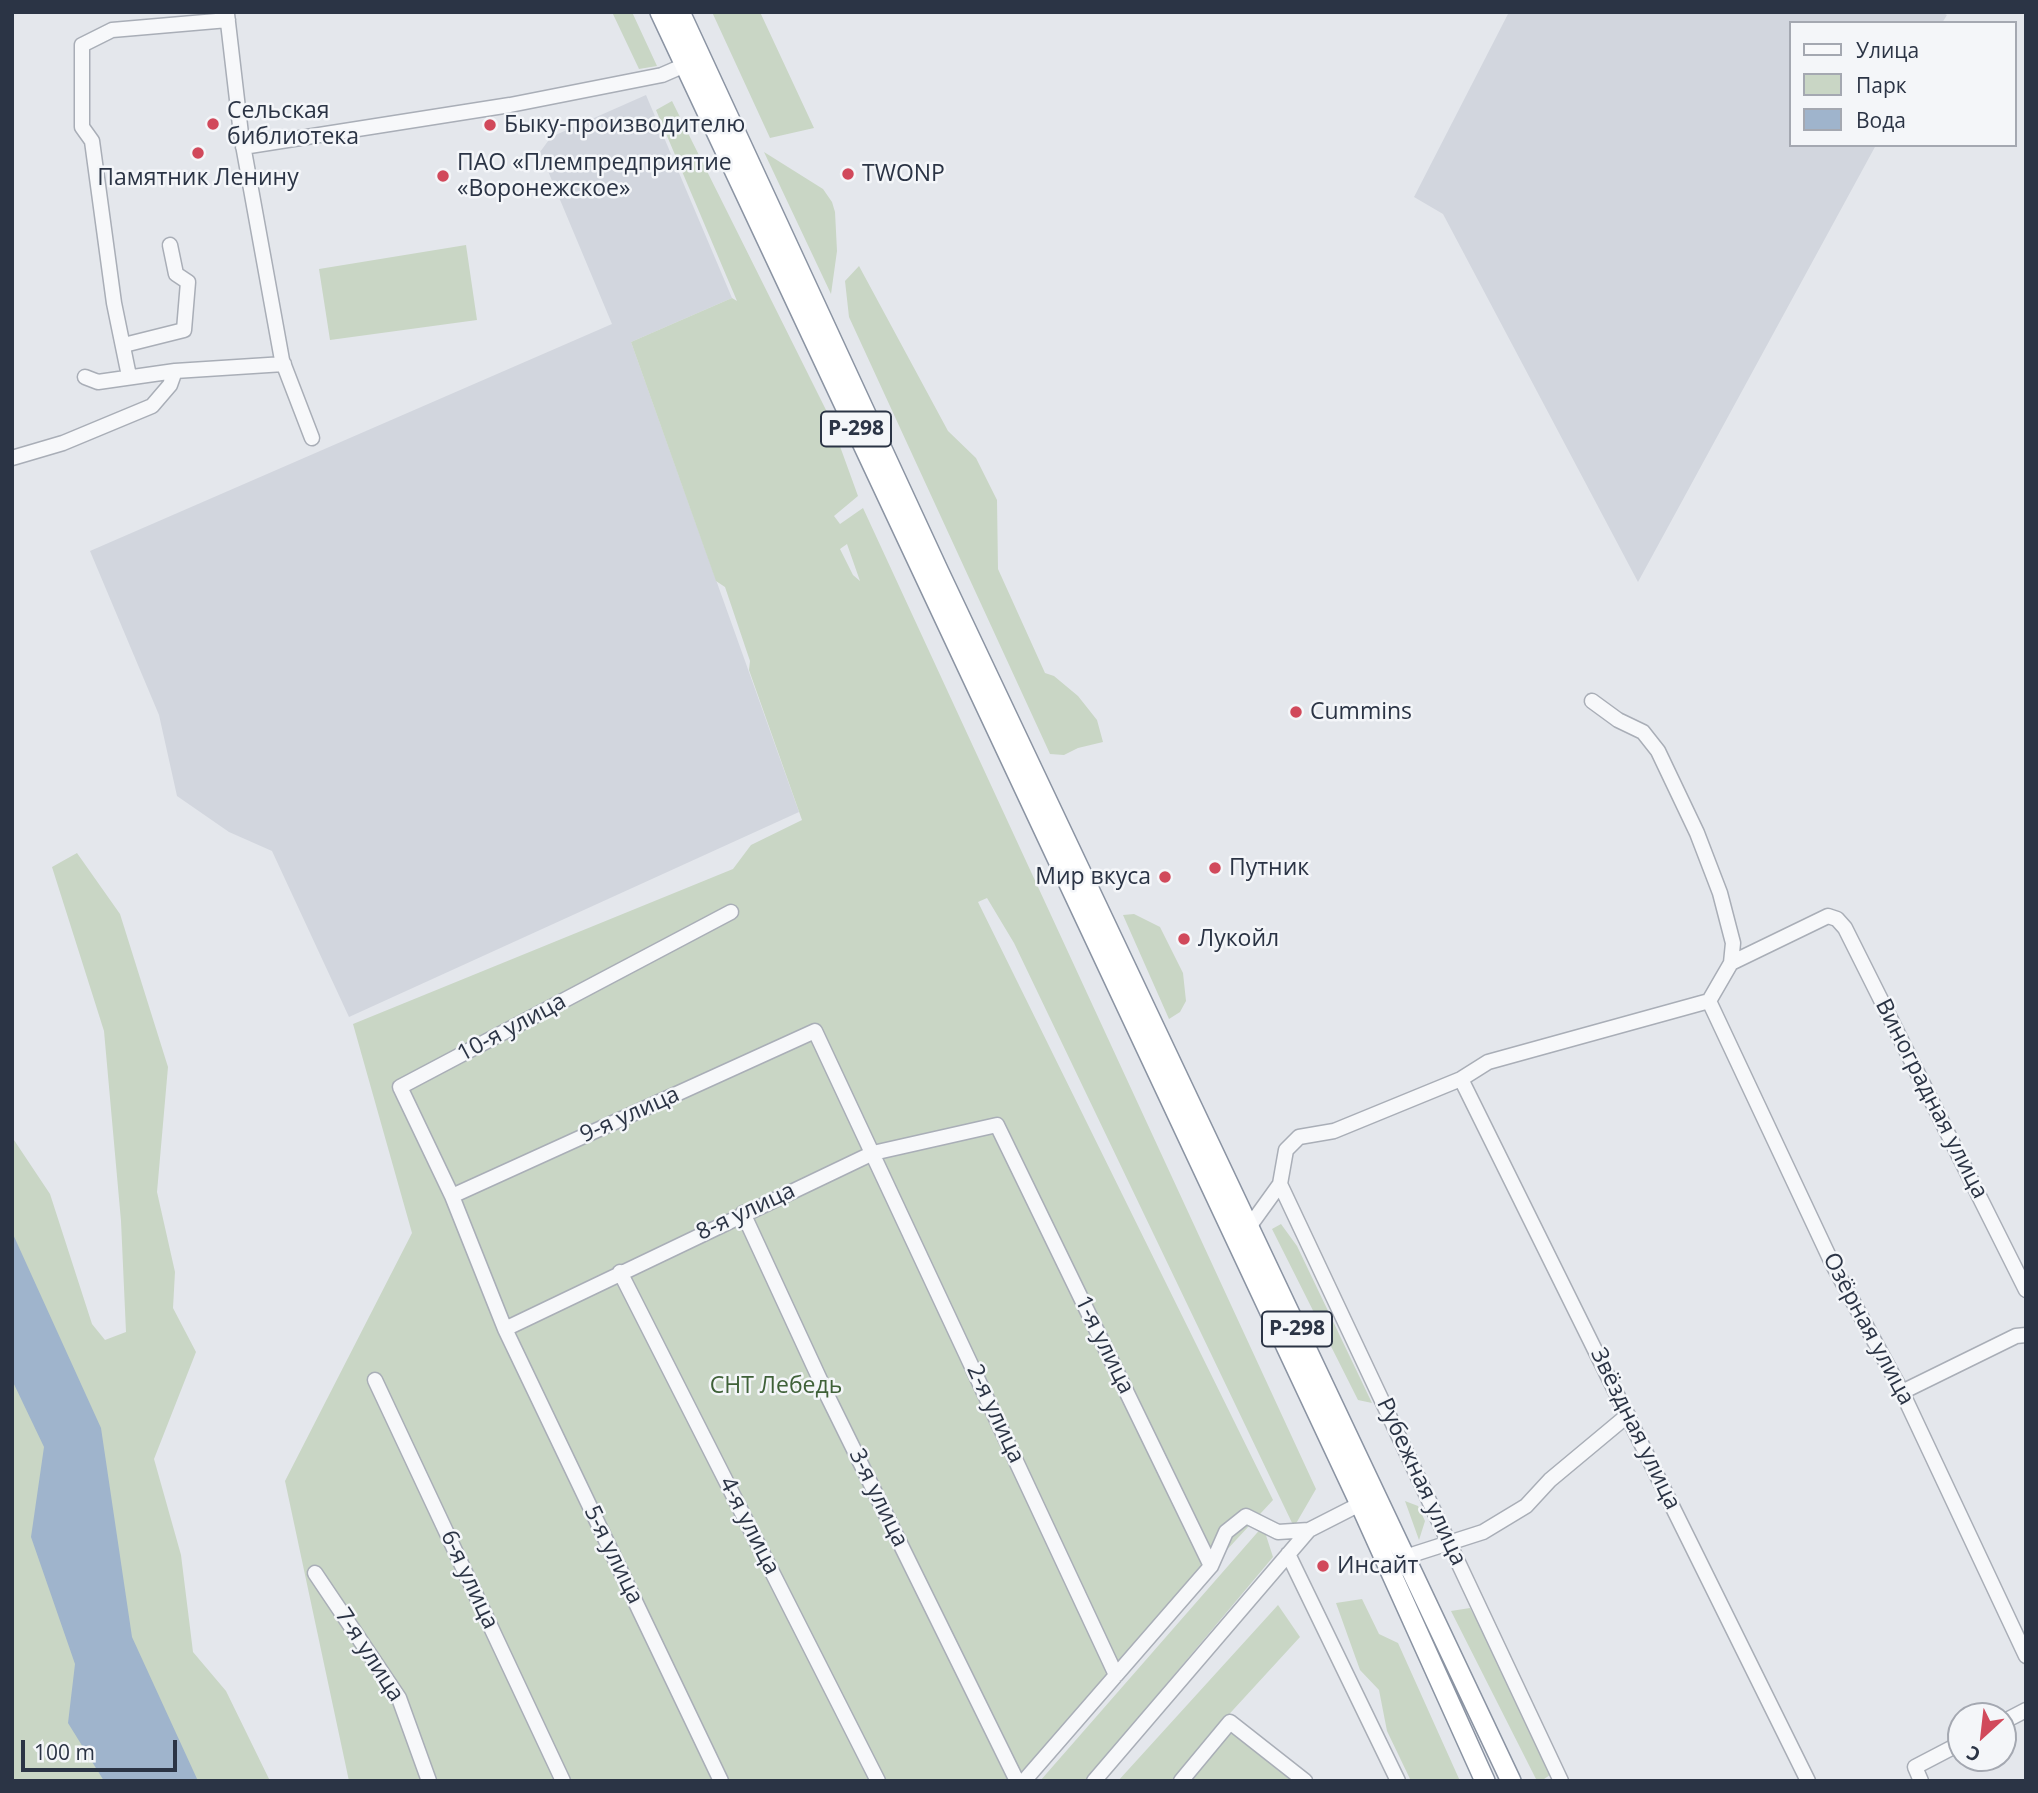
<!DOCTYPE html>
<meta charset="utf-8">
<style>
body{margin:0}
#map{position:relative;width:2038px;height:1793px;overflow:hidden;background:#e4e7ec;font-family:"Open Sans",sans-serif}
canvas{display:block}
.frame{position:absolute;inset:0;border:14px solid #2b3445;pointer-events:none}
.legend{position:absolute;left:1789px;top:21px;width:228px;height:126px;box-sizing:border-box;background:#f4f6f9;border:2px solid #a4a8b1;margin:0;padding:9px 12px;list-style:none;font-size:21px;color:#2b3445}
.legend li{display:flex;align-items:center;gap:14px;height:35px}
.legend b{width:35px;border:2px solid #a4a8b1}
.north{position:absolute;left:1947px;top:1702px;width:70px;height:70px;box-sizing:border-box;background:#f4f6f9;border:2px solid #a4a8b1;border-radius:50%;rotate:207deg;font-size:19px;font-weight:700;line-height:28px;text-align:center;color:#2b3445}
.north::after{content:'';display:block;margin:auto;width:24px;height:32px;background:#d1495b;clip-path:polygon(50% 0,100% 100%,50% 72%,0 100%)}
.scale{position:absolute;left:21px;top:1740px;width:156px;height:32px;box-sizing:border-box;border:4px solid #2b3445;border-top:0;padding-left:9px;font-size:21px;line-height:24px;white-space:nowrap;color:#2b3445;-webkit-text-stroke:5px #f4f6f9;paint-order:stroke}
</style>
<div id="map">
<canvas width="2038" height="1793"></canvas>
<div class="frame"></div>
<ul class="legend">
<li><b style="height:9px;background:#f7f8fa"></b>Улица</li>
<li><b style="height:19px;background:#c9d6c5"></b>Парк</li>
<li><b style="height:19px;background:#9fb4cc"></b>Вода</li>
</ul>
<div class="north">С</div>
<div class="scale">100 m</div>
</div>
<script>
const context = document.querySelector('canvas').getContext('2d');
context.lineJoin = 'round';
function fillPath(path, color) {
  context.fillStyle = color;
  context.fill(path, 'evenodd');
}
function toPath(rows) {
  const path = new Path2D();
  for (const r of rows) {
    path.moveTo(r[0], r[1]);
    for (let i = 2; i < r.length; i += 2) path.lineTo(r[i], r[i + 1]);
  }
  return path;
}
function stroke(path, color, width, dash) {
  context.strokeStyle = color;
  context.lineWidth = width;
  context.lineCap = dash ? 'butt' : 'round';
  context.setLineDash(dash || []);
  context.stroke(path);
}
function drawText(font, color, halo, rows, align = 'center') {
  context.font = font + ' "Open Sans",sans-serif';
  context.lineWidth = 5;
  context.setLineDash([]);
  context.textBaseline = 'middle';
  context.strokeStyle = halo;
  context.fillStyle = color;
  for (const [text, x, y, turn = 0] of rows) {
    context.save();
    context.translate(x, y);
    context.rotate((+turn || 0) * Math.PI / 180);
    context.textAlign = isNaN(turn) ? turn : align;
    if (halo) context.strokeText(text, 0, 0);
    context.fillText(text, 0, 0);
    context.restore();
  }
}
const built = toPath([
 [1509,12,1941,12,1947,15,1942,23,1791,23,1791,145,1876,145,1638,582,1443,214,1414,197],
 [646,95,732,298,631,342,799,812,349,1017,272,851,229,832,177,796,159,715,90,551,612,324,540,152,551,137]
]);
const green = toPath([
 [612,12,632,12,657,66,639,69],
 [712,12,760,12,814,128,770,138],
 [672,101,829,416,858,496,834,516,840,524,863,508,1316,1489,1294,1527,1014,943,987,898,978,902,1273,1500,1013,1781,349,1781,285,1481,412,1233,353,1024,733,869,751,845,802,820,749,670,750,661,725,587,716,581,631,342,732,298,737,301,656,110],
 [847,544,860,581,853,575,840,549],
 [764,152,823,189,832,202,835,212,837,251,831,294],
 [466,245,477,320,330,340,319,269],
 [859,266,948,431,976,458,997,500,998,569,1045,673,1054,676,1078,696,1097,720,1103,742,1078,748,1064,755,1050,754,1045,743,849,317,845,281],
 [77,853,120,914,168,1067,157,1192,175,1272,173,1308,196,1352,154,1459,181,1555,193,1652,226,1691,270,1781,12,1781,12,1137,50,1194,92,1324,105,1340,126,1332,121,1221,104,1031,52,867],
 [1134,914,1160,927,1183,973,1186,1001,1180,1012,1169,1019,1123,915],
 [1281,1224,1297,1246,1372,1403,1358,1400,1272,1229],
 [1405,1501,1418,1506,1425,1521,1419,1540],
 [1263,1526,1273,1557,1085,1781,1040,1781],
 [1362,1599,1379,1634,1398,1643,1460,1781,1411,1781,1387,1731,1379,1690,1360,1670,1336,1603],
 [1278,1605,1300,1637,1222,1722,1298,1781,1118,1781],
 [1470,1608,1510,1682,1550,1775,1541,1781,1537,1781,1451,1611]
]);
const water = toPath([
 [12,1232,101,1428,132,1637,198,1781,104,1781,68,1723,75,1664,31,1537,44,1447,12,1380]
]);
const minor = toPath([
 [227,14,241,134,282,360,312,438],
 [243,147,510,105,662,75,685,65],
 [124,345,184,330,188,282,176,274,170,245],
 [129,376,114,303,92,141,82,127,82,45,112,30,228,20],
 [85,377,98,382,175,371,284,364],
 [12,458,63,443,152,406,170,385,175,371],
 [1592,701,1618,720,1643,732,1658,751,1697,833,1720,893,1733,943,1731,963],
 [1709,1001,1832,1263,1902,1392,2026,1656],
 [1461,1079,1808,1781],
 [1280,1184,1561,1781],
 [452,1196,400,1087,731,912],
 [743,1213,828,1397,1017,1781],
 [1249,1227,1280,1184,1286,1150,1299,1137,1334,1131,1461,1079,1488,1062,1709,1001,1731,963,1828,916,1837,919,1845,928,2026,1290],
 [620,1272,878,1781],
 [505,1329,873,1153,997,1125,1211,1566],
 [375,1380,563,1781],
 [1902,1392,2016,1336,2026,1335],
 [1288,1554,1398,1781],
 [1405,1557,1483,1532,1526,1506,1550,1480,1628,1415],
 [315,1573,399,1698,429,1781],
 [2003,1722,2026,1710],
 [721,1781,505,1329,452,1196,815,1031,1116,1675],
 [1024,1781,1211,1566,1226,1532,1246,1516,1278,1532,1309,1530,1360,1504],
 [1094,1781,1309,1530],
 [1181,1781,1230,1722,1305,1781],
 [1921,1781,1915,1767,1961,1743]
]);
const highway = toPath([
 [660,12,1360,1504,1485,1781],
 [680,12,939,572,1511,1781]
]);
const markers = [
 [213,124,7,"#d1495b"],
 [490,125,7,"#d1495b"],
 [198,153,7,"#d1495b"],
 [848,174,7,"#d1495b"],
 [443,176,7,"#d1495b"],
 [1296,712,7,"#d1495b"],
 [1215,868,7,"#d1495b"],
 [1165,877,7,"#d1495b"],
 [1184,939,7,"#d1495b"],
 [1323,1566,7,"#d1495b"]
];
const shields = [
 [856,429,70],
 [1297,1329,70]
];
const shieldNames = [
 ["Р-298",856,429],
 ["Р-298",1297,1329]
];
const poiNames = [
 ["Сельская",227,111],
 ["библиотека",227,137],
 ["Быку-производителю",504,125],
 ["ПАО «Племпредприятие",457,163],
 ["«Воронежское»",457,189],
 ["TWONP",862,174],
 ["Памятник Ленину",198,178,"center"],
 ["Cummins",1310,712],
 ["Путник",1229,868],
 ["Мир вкуса",1151,877,"right"],
 ["Лукойл",1198,939],
 ["Инсайт",1337,1566]
];
const streetNames = [
 ["10-я улица",512,1028,-28],
 ["Виноградная улица",1931,1099,63],
 ["9-я улица",630,1115,-24],
 ["8-я улица",746,1212,-25],
 ["Озёрная улица",1868,1329,62],
 ["1-я улица",1104,1345,64],
 ["2-я улица",995,1414,65],
 ["Звёздная улица",1635,1429,64],
 ["Рубежная улица",1421,1482,65],
 ["3-я улица",878,1498,64],
 ["4-я улица",749,1526,63],
 ["5-я улица",613,1555,64],
 ["6-я улица",469,1580,65],
 ["7-я улица",369,1655,57]
];
const parkNames = [
 ["СНТ Лебедь",776,1386]
];
fillPath(built, '#d2d6de');
fillPath(green, '#c9d6c5');
fillPath(water, '#9fb4cc');
stroke(minor, '#a9aeb7', 17);
stroke(highway, '#8b94a3', 22);
stroke(minor, '#f7f8fa', 14);
stroke(highway, '#fff', 19);
for (const [x, y, r, color] of markers) {
  const dot = new Path2D();
  dot.arc(x, y, r, 0, 2 * Math.PI);
  context.fillStyle = color;
  context.fill(dot);
  stroke(dot, '#f4f6f9', 2.5);
}
for (const [x, y, w] of shields) {
  const box = new Path2D();
  box.roundRect(x - w / 2, y - 17.5, w, 35, 5);
  context.fillStyle = '#f4f6f9';
  context.fill(box);
  stroke(box, '#2b3445', 2);
}
drawText('bold 21px', '#2b3445', null, shieldNames);
drawText('23px', '#2b3445', '#f4f6f9', poiNames, 'left');
drawText('23px', '#2b3445', '#f4f6f9', streetNames);
drawText('23px', '#3f6138', '#f4f6f9', parkNames);
</script>
